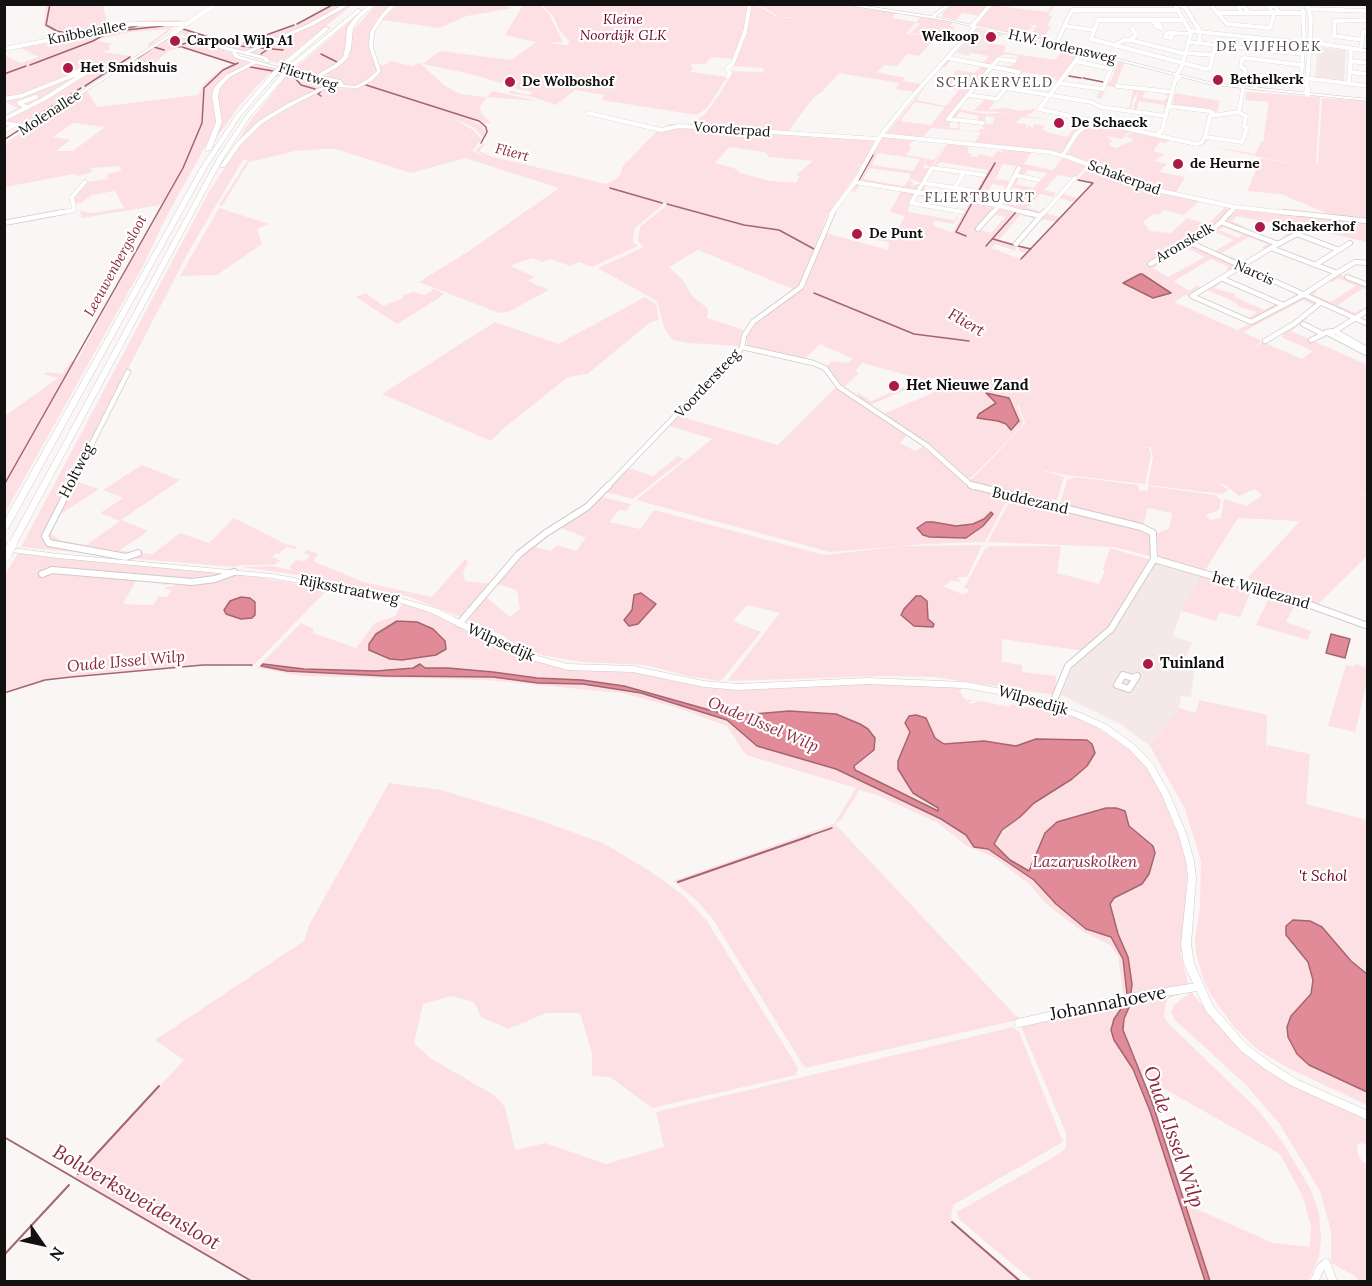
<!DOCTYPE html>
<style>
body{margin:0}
#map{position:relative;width:1372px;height:1286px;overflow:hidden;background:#fbf6f6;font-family:Lora,serif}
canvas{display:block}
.frame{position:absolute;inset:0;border:6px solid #121010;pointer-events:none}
.north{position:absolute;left:12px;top:1214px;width:60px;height:60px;-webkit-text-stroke:4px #fff;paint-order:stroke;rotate:124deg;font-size:16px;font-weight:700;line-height:24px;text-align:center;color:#121010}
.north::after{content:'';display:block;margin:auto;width:21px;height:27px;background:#121010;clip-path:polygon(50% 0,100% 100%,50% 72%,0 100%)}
</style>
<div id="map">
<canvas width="1372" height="1286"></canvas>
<div class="frame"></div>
<div class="north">N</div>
</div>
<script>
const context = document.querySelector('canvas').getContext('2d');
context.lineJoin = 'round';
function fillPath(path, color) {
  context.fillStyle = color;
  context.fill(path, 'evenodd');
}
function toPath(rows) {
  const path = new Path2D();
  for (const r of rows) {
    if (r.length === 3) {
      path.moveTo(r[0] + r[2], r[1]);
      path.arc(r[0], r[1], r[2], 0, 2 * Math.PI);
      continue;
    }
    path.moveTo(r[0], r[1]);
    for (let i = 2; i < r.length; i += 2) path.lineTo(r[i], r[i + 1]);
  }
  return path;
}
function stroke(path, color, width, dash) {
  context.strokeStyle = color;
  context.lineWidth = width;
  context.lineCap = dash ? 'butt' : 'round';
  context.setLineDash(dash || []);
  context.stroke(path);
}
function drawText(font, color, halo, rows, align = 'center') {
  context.font = font + ' Lora,serif';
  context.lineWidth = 4.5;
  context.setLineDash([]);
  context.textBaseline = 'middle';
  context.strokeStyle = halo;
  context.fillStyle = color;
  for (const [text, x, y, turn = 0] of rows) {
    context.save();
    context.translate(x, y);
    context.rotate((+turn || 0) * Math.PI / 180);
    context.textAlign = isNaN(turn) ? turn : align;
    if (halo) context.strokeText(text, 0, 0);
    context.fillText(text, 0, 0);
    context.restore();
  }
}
const built = toPath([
 [976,29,1004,34,984,50,974,49,969,56,956,53],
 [1318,47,1346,50,1344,82,1315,79],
 [1157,563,1209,577,1184,604,1173,636,1193,643,1182,663,1195,668,1191,697,1181,696,1179,708,1150,746,1120,724,1061,695,1074,664,1113,630,1152,565]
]);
const green = toPath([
 [46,4,103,5,108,27,139,21,183,20,179,22,140,23,68,36,55,33,44,26],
 [504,4,503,6,513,8,467,16,439,28,382,20,397,5],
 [832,4,901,13,895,14,892,18,916,22,906,34,929,36,910,33,920,24,916,23,921,16,954,22,967,25,953,22,950,26,955,27,950,34,937,33,934,37,935,38,919,56,907,54,897,66,884,65,877,72,905,78,903,81,921,84,914,92,895,89,899,83,839,73,823,91,813,98,790,129,788,133,875,140,864,165,858,165,862,167,826,217,802,283,795,290,698,250,669,267,683,280,692,296,708,309,707,318,744,330,740,346,688,343,673,340,665,330,657,301,598,268,644,247,638,241,640,227,668,204,665,203,634,229,633,242,638,246,592,267,579,262,570,266,551,259,543,262,531,258,510,266,535,277,528,281,549,290,508,312,499,313,419,282,469,251,559,188,465,158,411,173,336,149,324,149,295,151,249,162,222,206,219,205,248,160,243,160,190,249,44,531,44,538,74,552,21,547,210,190,238,148,264,122,325,88,357,89,378,75,380,64,383,66,390,61,412,66,420,63,444,85,460,94,487,97,492,91,539,101,487,97,480,107,481,113,491,123,484,124,465,117,483,126,485,131,484,138,473,127,452,118,473,130,482,139,473,150,474,152,487,158,475,151,483,143,485,144,479,151,490,156,606,184,619,177,623,166,658,130,670,124,688,124,665,127,690,125,706,113,719,95,731,75,730,71,763,72,764,68,732,66,746,31,751,5,764,9,775,16,789,18,793,17,779,17,767,9,753,5],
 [729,147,765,152,769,157,813,161,796,175,800,176,796,183,771,181,740,173,734,168,715,163],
 [333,5,347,5,308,25,246,51,226,48,177,32,183,28,237,45,294,25],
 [350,5,352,5,281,63,295,68,359,14,355,19,341,61,320,74,297,71,249,52,310,26],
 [376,5,393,5,376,20,370,34,369,49,377,68,376,72,368,80,355,86,343,85,340,81,327,77,327,73,347,58,354,29],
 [523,5,540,5,549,14,563,42,548,43,568,45,569,41,559,29,553,16,542,5,748,5,746,23,734,59,711,57,705,64,692,64,690,66,693,68,691,72,727,77,707,108,697,115,601,100,605,95,575,90,556,105,533,97,508,93,511,91,528,95,533,92,513,88,520,81,511,79,501,83,471,74,422,64,440,51,511,60,535,43,539,43,505,35],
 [952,5,990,5,981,16,962,13,956,20,972,24,942,17,943,12],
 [991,5,1048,12,1052,5,1055,5,1048,15,1052,16,1047,26,1051,28,1041,39,1034,38,1032,34,1035,27,1038,26,1036,25,1029,25,1034,28,1028,29,1032,37,977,25],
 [176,24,167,33,150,46,147,45,169,29,131,32,94,40,112,44,109,46,110,50,102,52,130,56,24,124,5,122,4,115,18,108,5,102,5,56,21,63,39,57,19,47,130,25],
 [176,36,189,40,183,41,175,38,167,41,168,43,180,44,193,40,232,53,234,57,249,63,226,76,214,88,212,96,216,122,211,136,165,219,143,266,5,513,5,416,58,378,43,374,47,372,62,374,71,361,77,361,161,205,82,218,80,211,93,213,124,208,115,191,92,195,81,203,74,204,73,199,87,182,108,179,107,174,121,171,120,166,91,168,92,172,79,176,74,174,5,187,5,145,87,91,97,107,198,95,204,84,216,73,231,64,179,47,167,52,152,65,146,65,142,67,127,65,168,37],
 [73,123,105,127,73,151,56,151,70,140,53,137],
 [990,43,1006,46,1003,52,1055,60,1065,48,1080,52,1058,81,1055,80,1056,78,1024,72,1021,75,1019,74,1021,72,1018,70,995,65,1011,66,1019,56,1004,54,990,64,952,58,984,62,989,56,971,53,974,49,984,50],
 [950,59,990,67,945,119,953,121,950,123,950,128,958,128,958,123,956,122,960,122,959,130,979,131,979,129,984,129,980,123,993,124,994,117,986,116,985,122,988,123,980,122,977,119,979,116,960,112,956,117,963,118,962,121,950,119,957,109,986,114,1007,112,974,111,985,99,995,102,988,110,1007,108,1020,111,1034,109,1036,110,1026,116,1048,120,1022,117,1016,123,1027,124,1025,129,1029,126,1033,128,1034,124,1042,125,1046,127,1042,128,1047,132,1066,137,1078,125,1081,127,1074,132,1062,154,975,142,981,132,931,128,922,138,886,134,927,84,916,100,946,106,959,90,943,87,957,70,975,73,981,66,951,60,945,67,941,67],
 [915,102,944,107,944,108,931,125,900,121],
 [1118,62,1124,63,1116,85,1169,93,1169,97,1166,96,1167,93,1145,90,1143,98,1164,101,1166,98,1169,98,1166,109,1164,108,1165,102,1164,105,1139,101,1136,111,1133,110,1135,102,1138,101,1136,100,1138,92,1132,101,1131,110,1129,110,1133,90,1107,86,1101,99,1096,98,1100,91,1104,91,1110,78,1110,84],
 [254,63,265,64,326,86,255,125,230,153,251,120,285,78,269,73,240,105,214,141,218,131,217,91,226,78],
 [1247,92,1320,97,1316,165,1318,163,1322,98,1367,101,1367,220,1331,215,1281,194,1247,191,1261,158,1307,167,1200,144,1208,138,1204,145,1255,154,1261,142,1263,142,1269,102,1245,100],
 [1175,93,1220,101,1217,112,1172,105],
 [1094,122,1131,130,1122,139,1107,136,1112,141,1109,144,1110,146,1116,148,1134,140,1126,136,1133,131,1169,139,1166,143,1160,142,1153,151,1164,154,1155,161,1167,164,1159,172,1185,177,1175,194,1067,155,1080,132],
 [883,136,918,139,909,144,911,148,906,155,934,160,946,142,932,167,927,166,922,160,925,165,922,168,930,168,921,183,909,178,911,174,870,168,863,179,904,186,909,179,914,183,909,185,920,184,911,198,908,212,954,220,959,214,956,221,953,221,955,222,954,224,935,221,933,225,952,233,969,204,918,196,913,202,918,194,922,192,920,191,924,184,927,184,924,189,973,197,988,170,940,162,936,167,933,167,948,142,969,143,968,153,971,153,971,156,977,157,979,154,993,157,997,151,1002,152,1005,146,1037,151,1061,157,1032,151,1024,164,1053,170,1063,157,1088,165,1075,178,1058,175,1044,190,1056,193,1053,197,1040,194,1027,208,1039,211,1036,214,1001,204,1005,198,1007,198,1005,203,1016,206,1029,192,1013,187,1011,191,1008,191,1015,178,1019,178,1016,184,1033,188,1047,173,1028,170,1023,175,1018,173,1022,168,1018,167,1010,179,1016,166,1003,164,995,179,1010,181,1003,195,1001,195,1006,186,992,184,984,199,997,201,1001,199,977,229,991,233,1005,217,995,215,992,217,999,207,1036,215,1033,218,1020,215,999,240,1016,244,1014,246,1017,251,995,244,992,248,1020,259,1025,253,1019,251,1018,245,1031,248,1056,222,1039,219,1046,213,1060,217,1074,202,1058,198,1063,194,1078,198,1091,184,1078,180,1089,166,1152,189,1199,201,1184,215,1163,210,1158,215,1153,214,1143,222,1150,231,1171,233,1187,218,1208,224,1225,207,1233,208,1213,227,1155,263,1158,265,1153,268,1168,277,1205,257,1187,248,1179,250,1190,243,1238,266,1230,271,1226,269,1229,267,1211,259,1174,281,1189,291,1197,286,1201,288,1190,295,1196,300,1185,295,1174,302,1237,330,1302,297,1306,297,1317,302,1316,306,1303,300,1243,332,1262,341,1250,349,1263,342,1302,359,1313,351,1281,337,1284,335,1281,333,1305,317,1308,318,1291,331,1367,365,1367,496,1351,489,1367,497,1367,556,1317,605,1243,583,1300,521,1238,518,1204,572,1159,558,1157,533,1169,529,1172,513,1148,508,1143,526,1060,505,1067,480,1075,477,1138,485,1139,490,1148,491,1148,486,1215,495,1221,500,1219,510,1206,515,1210,520,1221,518,1224,499,1247,506,1262,495,1255,489,1239,496,1225,485,1216,482,1229,490,1222,494,1148,485,1153,457,1151,448,1154,447,1144,448,1149,448,1151,454,1145,484,1066,475,1038,469,1064,477,1057,500,1052,499,1049,505,967,481,974,477,1024,425,1025,422,1019,406,1020,404,1017,407,1023,420,1023,425,973,476,966,480,956,470,883,414,956,383,933,378,870,405,857,396,858,393,871,401,922,379,862,363,855,371,859,373,844,387,826,367,832,361,848,363,853,359,820,344,803,361,747,346,746,336,753,324,805,286,818,251,827,256,819,251,826,233,888,250,889,242,875,240,877,237,892,240,905,216,890,212,901,191,860,184,855,192,850,191],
 [878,153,919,159,920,160,913,171,872,165],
 [1139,274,1142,274,1170,292,1153,298,1123,283],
 [988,395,1010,398,1019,421,1012,429,997,421,978,419,979,414,996,403],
 [219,208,269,224,257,229,262,244,217,275,180,276],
 [1238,208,1367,222,1367,242,1311,229,1302,234,1295,233,1287,237,1283,236,1296,228,1237,216,1232,221,1245,227,1242,229,1224,221],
 [1223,224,1274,244,1265,249,1262,248,1267,244,1249,237,1221,253,1244,262,1239,266,1191,243,1198,240,1200,241,1197,243,1215,251,1234,240,1215,232,1210,235,1207,234,1215,228,1238,238,1242,235,1224,227,1221,229,1216,228],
 [1338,274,1367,286,1367,290,1363,288,1338,305,1355,313,1360,309,1364,311,1353,318,1307,296,1313,290,1317,291,1314,295,1331,302,1356,286,1338,278,1333,282,1328,280],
 [1220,279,1223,281,1214,288,1235,294,1235,297,1264,310,1275,304,1280,305,1251,321,1247,319,1257,312,1239,307,1236,303,1208,290,1197,296,1194,295],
 [434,289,445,294,397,324,356,297,366,293,383,306,403,298,402,296,413,292,424,295],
 [645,297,656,304,659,320,651,322,587,374,568,377,503,429,491,441,382,394,495,322,558,344],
 [837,386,908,434,900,443,915,451,924,446,964,482,983,491,1006,497,1007,500,985,542,924,544,830,552,636,500,712,439,670,426,679,416,778,445],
 [678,456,684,459,633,499,605,492,629,468,653,476],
 [142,465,180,480,121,520,148,531,120,550,132,553,129,556,49,541,47,531,60,540,86,545,120,521,100,513,123,498,103,490],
 [78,482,99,489,58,516,57,515],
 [602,497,631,504,626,511,619,510,609,522,640,529,654,510,824,555,902,546,982,545,967,577,959,577,957,579,961,581,960,582,950,580,947,585,942,586,962,594,967,593,969,589,964,588,985,549,990,546,1061,546,1057,573,1099,584,1105,570,1103,569,1110,548,1151,560,1115,621,1084,651,1002,639,1002,662,1022,665,1022,672,1056,676,1055,695,934,677,881,676,730,681,728,680,780,613,747,605,733,621,761,632,721,681,692,677,645,665,582,662,546,656,520,648,504,636,468,620,486,597,510,617,520,609,517,590,497,584,531,546,551,551,557,545,576,551,586,538,559,527],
 [641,593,656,604,642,620,632,626,625,617,632,610],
 [1014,498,1137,527,1152,535,1153,557,1114,547,988,542,1010,500],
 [234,518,285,544,298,547,295,549,286,547,279,554,276,553,272,557,281,561,273,565,241,565,234,567,115,557,79,553,126,557,140,553,153,554,180,533,209,543],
 [306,550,319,554,313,561,363,582,432,597,465,559,468,562,463,573,465,581,491,584,463,618,407,596,305,576,241,567,271,566,291,570,290,566,296,560,305,561,310,556,304,553],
 [18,553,227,573,196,580,46,572,183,583,163,585,162,583,136,580,123,604,153,605,159,596,167,597,172,590,165,589,166,587,239,574,328,589,252,667,249,667,250,664,199,665,60,677,5,692,5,575],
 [246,597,253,599,256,604,254,617,241,619,231,615,224,608,235,599],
 [1202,576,1254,591,1255,595,1250,594,1240,617,1220,612,1216,621,1182,611,1184,604],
 [1270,596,1295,604,1286,622,1311,631,1308,640,1256,625],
 [403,602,438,615,521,657,567,669,634,672,687,684,735,689,865,684,959,686,963,689,959,691,966,700,980,700,969,701,970,704,980,701,1010,707,1010,704,1035,709,1051,708,1068,713,1095,726,1134,753,1149,770,1162,796,1181,842,1186,862,1187,882,1181,956,1188,983,1187,986,1132,995,1131,993,1132,984,1128,957,1118,934,1110,904,1114,898,1142,884,1149,874,1155,853,1153,845,1129,826,1128,817,1111,808,1057,822,1045,833,1029,871,1010,860,994,844,1002,830,1052,789,1094,748,1087,740,1036,739,1016,746,984,741,944,744,937,741,929,723,905,721,910,732,897,765,899,772,913,793,938,808,938,811,855,770,854,766,871,754,873,734,860,724,836,714,789,711,731,716,624,686,582,680,537,678,493,672,448,668,425,669,423,665,376,671,261,667,302,672,493,677,538,683,583,684,641,693,727,720,757,746,836,769,950,824,970,838,972,845,988,849,1037,882,1056,904,1090,932,1110,936,1121,953,1127,994,1123,993,1118,956,1110,945,1082,931,1046,904,1029,884,995,858,967,846,938,823,877,795,859,790,841,820,835,824,1014,1014,1022,1019,805,1068,712,918,697,901,673,881,834,824,856,788,746,755,727,726,678,708,622,693,485,680,301,676,257,668,301,623,314,629,313,633,356,648,375,623,395,616],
 [406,621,426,625,439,634,436,655,425,655,410,659,390,659,369,650,369,644,376,634],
 [1355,664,1368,668,1367,682,1355,732,1328,726,1346,665,1353,667],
 [1199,700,1264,714,1267,716,1266,757,1267,745,1310,754,1306,804,1367,820,1367,982,1288,939,1308,962,1313,980,1311,994,1291,1016,1287,1027,1291,1044,1303,1060,1315,1069,1367,1092,1367,1105,1286,1067,1257,1049,1234,1027,1211,995,1204,981,1196,953,1195,939,1200,907,1201,861,1185,809,1150,746,1179,708,1196,713],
 [389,783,441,790,533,818,603,843,650,871,684,896,707,921,798,1068,796,1075,652,1108,610,1077,592,1076,592,1053,580,1013,546,1013,508,1029,481,1017,474,1002,451,996,423,1004,414,1043,430,1058,494,1095,505,1107,515,1150,545,1143,606,1164,664,1147,656,1112,1013,1027,1019,1032,1063,1142,953,1205,951,1217,958,1227,1023,1281,251,1281,75,1177,184,1060,155,1040,304,941,309,925],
 [1186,992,1169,998,1166,1002,1164,1015,1167,1022,1257,1109,1282,1141,1310,1188,1319,1213,1321,1239,1319,1257,1308,1281,1210,1281,1185,1204,1273,1243,1310,1247,1311,1226,1303,1197,1280,1154,1140,1075,1123,1026,1129,1009,1125,1003,1111,1025,1114,1040,1133,1069,1150,1111,1205,1281,1033,1281,976,1234,959,1219,957,1212,1059,1154,1066,1147,1066,1133,1022,1029,1023,1026,1134,998],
 [1191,992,1242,1050,1340,1107,1367,1120,1367,1146,1362,1143,1357,1144,1358,1156,1367,1165,1367,1281,1358,1281,1355,1276,1331,1263,1331,1231,1320,1191,1279,1123,1245,1084,1174,1019,1171,1011,1175,1004]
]);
const water = toPath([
 [1140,274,1142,274,1171,293,1153,298,1123,283,1140,274],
 [986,393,1009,398,1019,421,1011,430,1006,424,998,421,977,418,979,414,996,403,986,393],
 [991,512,993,514,983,526,966,538,930,537,923,535,917,528,926,522,933,522,956,526,973,524,984,519,991,512],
 [641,593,656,604,638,624,629,626,624,620,632,610,634,595,641,593],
 [916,596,921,596,927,601,928,619,934,624,933,627,914,626,901,615,904,609,916,596],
 [241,597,250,598,255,602,255,615,252,618,241,619,226,614,224,610,230,601,241,597],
 [397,621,417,622,433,629,445,641,446,649,436,655,402,660,390,659,369,650,369,644,376,634,397,621],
 [1331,634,1350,639,1345,658,1326,653,1331,634],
 [263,664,304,669,376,671,413,668,420,664,425,668,448,668,493,672,537,678,582,680,624,686,731,716,789,711,836,714,860,724,868,729,875,738,874,750,854,766,855,770,938,811,938,808,913,793,898,769,898,761,910,732,905,723,909,716,916,715,926,718,935,738,944,744,984,741,1016,746,1036,739,1087,740,1092,744,1095,753,1087,766,1072,779,1034,803,1020,817,1002,830,994,844,1010,860,1029,871,1045,833,1057,822,1106,808,1116,808,1125,811,1129,826,1153,846,1155,853,1149,874,1142,884,1114,898,1110,904,1118,934,1128,957,1132,984,1131,993,1127,994,1123,959,1111,937,1086,929,1056,904,1034,880,988,849,974,847,966,835,941,819,836,769,757,746,727,720,641,693,583,684,538,683,493,677,386,676,287,671,261,666,263,664],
 [1293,920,1310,921,1322,927,1351,961,1367,974,1367,1092,1309,1065,1297,1054,1288,1037,1287,1027,1291,1016,1311,994,1313,980,1308,962,1286,935,1286,926,1293,920],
 [1125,1003,1130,1005,1124,1019,1123,1030,1152,1102,1210,1281,1205,1281,1150,1111,1133,1069,1114,1040,1111,1030,1114,1019,1125,1003]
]);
const streamFar1 = toPath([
 [50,4,46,25,57,31,71,34],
 [297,24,334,4],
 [183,29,238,46,254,47],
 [82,37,137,26],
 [93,41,104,35,126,30,163,26],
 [244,43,294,25],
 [183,44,189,42],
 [173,46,180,47],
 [154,47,164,50],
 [182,47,235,64],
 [261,48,283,50],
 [261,54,268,49],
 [321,54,337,62],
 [138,58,151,49],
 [30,65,93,41],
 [250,67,273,71],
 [4,74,26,66],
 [286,75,295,78,301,85,315,89],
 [1069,76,1081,78],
 [1083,78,1103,82],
 [366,85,479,121,486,127,487,132,481,143],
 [85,86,130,57],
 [321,91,318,94,321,96],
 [31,120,81,88],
 [4,140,24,127],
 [859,180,873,155],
 [610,188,662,203],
 [974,199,995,163],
 [667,204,744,225,779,230,814,249],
 [966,236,956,232,972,203],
 [993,239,1014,245],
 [986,246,1016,212],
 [1018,246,1031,249],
 [1021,259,1093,183,1078,180],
 [814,293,914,334,969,341],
 [4,485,183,168,202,123,204,88,223,70,238,63],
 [1133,522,1141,524],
 [4,693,45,680,71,677,203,665,252,665],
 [806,837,832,828]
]);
const stream = toPath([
 [678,882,810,836],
 [4,1137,253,1282],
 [78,1174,159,1086],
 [952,1222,1021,1282],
 [4,1255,69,1185]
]);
const minorFar3 = toPath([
 [1174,4,1191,33,1182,66,1176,76],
 [1307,4,1311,18,1310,42,1305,43,1310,45,1306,93,1308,95,1308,88],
 [1174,5,1184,6,1200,31,1199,43],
 [1211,5,1227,24,1270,28,1274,14,1268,6,1274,6,1280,13],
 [1309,9,1368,11],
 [1303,10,1304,40],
 [1217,13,1304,13],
 [1242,13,1238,6,1244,6,1249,13],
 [1152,20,1157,27,1161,28,1157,20],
 [1185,20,1098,20,1091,39,1206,69,1210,68,1215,45],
 [972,26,991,4],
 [1064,26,1094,30],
 [1132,28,1136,35,1130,40,1186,54],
 [1191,31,1305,43],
 [1167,33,1173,33,1171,38,1165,37,1167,33],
 [1173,33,1191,34],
 [172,34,216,4],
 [1363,40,1334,36,1335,21,1368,20],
 [1269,45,4],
 [1188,42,1303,54],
 [1310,42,1368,51],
 [1056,44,1072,10,1179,10],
 [1114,46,1124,40,1130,40],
 [4,49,130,24,187,24],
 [1361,50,1363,32,1368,31],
 [1083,51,1039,109,1196,144,1201,143,1205,137,1210,116,1239,112,1243,89],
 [1186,53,1213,55],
 [948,58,1019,72,997,99,967,95],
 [1350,61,1368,63],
 [80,70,85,72,84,74,79,76,73,74,80,70],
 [1350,72,1368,74],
 [1245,74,1244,78,1256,81,1255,87],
 [728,77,730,73,727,69,733,63,745,32,750,4],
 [1305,78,1368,86],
 [1301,80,1245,74,1245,69,1241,67,1242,59,1245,58,1302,65],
 [1058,83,1103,89,1111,69,1075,61],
 [1349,83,1351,49],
 [1301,85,1303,45],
 [1117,86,1172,92],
 [1006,88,1091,102,1101,107,1166,116],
 [4,99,21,96,74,75],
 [1168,106,1209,111,1215,115],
 [27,108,19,103,36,97],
 [588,113,661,130,679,126,879,139],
 [4,119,44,99,82,75],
 [4,123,30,127],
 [983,123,948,119,998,59,1015,61],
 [4,131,14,125],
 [881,135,1048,152,1068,157,1157,190,1235,207,1298,214],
 [1157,135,1162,130,1175,81,1179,77],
 [1205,137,1242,142,1247,128,1244,126,1246,116,1238,112],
 [1063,155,1077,133,1093,121],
 [1015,175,1039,180],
 [855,182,996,205,1031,214],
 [923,183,975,191],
 [955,188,964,172],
 [963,212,911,203,932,168,984,175],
 [54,214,74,210,72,197,85,182],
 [831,214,855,182,881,135,909,100,975,27],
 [992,214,999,206,1019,168],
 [1043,214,1075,178],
 [1229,214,1235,207]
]);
const minorFar2 = toPath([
 [1025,212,1040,216],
 [1230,212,1221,222,1278,244,1271,248,1337,273,1355,262,1368,263],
 [1284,212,1368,221],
 [4,223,63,212],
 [978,229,993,212],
 [1189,242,1368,324],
 [1016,244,1044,212],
 [1278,244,1297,234,1339,250],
 [1271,248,1192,296,1251,322,1303,295,1337,273],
 [1150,264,1213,229,1221,222],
 [1315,265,1350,243],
 [1347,277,1368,285],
 [1221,278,1283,305],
 [1303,324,1323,334],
 [1335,331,1368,310],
 [1311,340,1324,334],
 [1265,341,1294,324,1320,303],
 [742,347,813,363,825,368,839,387,926,445,973,487],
 [1368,350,1335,331,1326,332,1368,354],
 [70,487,128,372],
 [607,487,700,390,731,362,742,347,744,336,753,322,801,287,833,212]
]);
const minorFar1 = toPath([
 [71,485,45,536,49,543,126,557,138,553],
 [971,485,1141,527,1153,533,1154,559,1111,629,1068,666,1052,705],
 [1154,559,1302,602,1368,626],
 [42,574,52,570,192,582,215,579,234,572],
 [459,624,519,554,546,533,587,507,609,485],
 [1123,675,1133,678,1137,676,1129,689,1117,685,1123,675]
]);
const minor = toPath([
 [1019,1023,1134,997,1197,987],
 [1314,1282,1320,1268,1326,1263,1333,1282]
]);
const major = toPath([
 [391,4,396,4,384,17,374,32,373,47,381,71,372,81,358,88,326,87,289,72,235,58,232,53,233,52,173,35,4,144,4,141,172,33,267,57,270,62,266,63,263,59,236,52,239,56,300,73,302,72,341,80,344,85,355,86,368,79,377,71,369,47,370,32,381,15,391,4],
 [304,75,337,82,340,85,329,85,304,75],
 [840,4,853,4,931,16,947,4,952,4,935,17,1044,40,1213,83,1368,99,1368,101,1213,85,1044,42,948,21,840,4],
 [4,547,58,554,272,574,393,596,438,609,523,652,568,664,633,666,704,681,738,684,868,678,965,682,1022,693,1081,713,1107,725,1135,745,1153,764,1170,795,1186,833,1194,861,1196,878,1191,944,1194,964,1213,1006,1246,1044,1271,1063,1298,1080,1368,1111,1368,1120,1292,1086,1265,1069,1240,1050,1206,1011,1184,964,1181,944,1188,878,1186,861,1178,833,1162,795,1147,768,1129,749,1101,729,1075,717,1021,698,965,688,868,684,738,690,704,687,633,672,568,670,517,656,432,613,392,600,272,578,58,558,4,551,4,547]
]);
const highway = toPath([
 [344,4,351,4,312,26,249,53,244,52,308,24,344,4],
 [370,4,376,4,359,19,353,28,351,49,347,59,338,67,322,76,318,76,318,74,334,65,343,57,345,49,347,28,355,17,370,4],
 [358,9,362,10,296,65,292,65,292,63,358,9],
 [325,27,330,28,289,63,285,63,285,61,325,27],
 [252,62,257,63,230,77,220,88,218,96,222,122,211,150,206,151,205,150,216,122,212,96,214,88,226,75,252,62],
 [270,75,275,76,240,117,207,167,8,529,4,531,4,521,201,167,236,115,270,75],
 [278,78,283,79,250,117,223,159,16,545,15,547,9,547,8,545,217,159,246,115,278,78],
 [326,85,331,86,289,107,263,123,241,144,225,167,221,167,220,166,237,142,259,121,285,105,326,85]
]);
const highwayBridgeFar1 = toPath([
 [272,76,287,62],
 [280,79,294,64]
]);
const highwayBridge = toPath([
 [7,554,12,545]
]);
const markers = [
 [991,37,6,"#ad1a48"],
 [175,41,6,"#ad1a48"],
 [68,68,6,"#ad1a48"],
 [1218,80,6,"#ad1a48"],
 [510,82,6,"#ad1a48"],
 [1059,123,6,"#ad1a48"],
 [1178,164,6,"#ad1a48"],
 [1260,227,6,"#ad1a48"],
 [857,234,6,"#ad1a48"],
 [894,386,6,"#ad1a48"],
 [1148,664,6,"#ad1a48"]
];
const farParknames = [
 ["Kleine",623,20],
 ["Noordijk GLK",623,36]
];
const farStreetnames = [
 ["Knibbelallee",87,33,-11],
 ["H.W. Iordensweg",1062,47,13],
 ["Fliertweg",308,77,18],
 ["Molenallee",50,113,-33],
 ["Voorderpad",732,130,4],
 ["Schakerpad",1124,178,20],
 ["Aronskelk",1185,243,-30],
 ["Narcis",1254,273,24],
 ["Voordersteeg",708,384,-47]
];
const farPoinames = [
 ["Welkoop",979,37,"right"],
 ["Carpool Wilp A1",187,41],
 ["Het Smidshuis",80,68],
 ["Bethelkerk",1230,80],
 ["De Wolboshof",522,82],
 ["De Schaeck",1071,123],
 ["de Heurne",1190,164],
 ["Schaekerhof",1272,227],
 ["De Punt",869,234]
];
const farNeighbourhoodnames = [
 ["DE VIJFHOEK",1269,47],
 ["SCHAKERVELD",995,83],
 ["FLIERTBUURT",980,198]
];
const farWaternames = [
 ["Fliert",512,153,15],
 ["Leeuwenbergsloot",116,266,-61]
];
const poiNames = [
 ["Het Nieuwe Zand",906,386],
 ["Tuinland",1160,664]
];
const streetNames = [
 ["Holtweg",77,471,-63],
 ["Buddezand",1030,501,13],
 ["Rijksstraatweg",349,590,11],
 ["het Wildezand",1261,591,16],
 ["Wilpsedijk",501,643,24],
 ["Wilpsedijk",1033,701,16]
];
const parkNames = [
 ["'t Schol",1323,877]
];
const waterNames = [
 ["Fliert",966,323,30],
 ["Oude IJssel Wilp",126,662,-5],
 ["Oude IJssel Wilp",763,725,23],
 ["Lazaruskolken",1085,862]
];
const nearStreetnames = [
 ["Johannahoeve",1108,1004,-11]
];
const nearWaternames = [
 ["Oude IJssel Wilp",1173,1137,71],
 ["Bolwerksweidensloot",136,1198,30]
];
fillPath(built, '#f5e8e9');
fillPath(green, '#fce0e3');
fillPath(water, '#e18b98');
stroke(water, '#a3666f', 1.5);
stroke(streamFar1, '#a3666f', 1.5);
stroke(stream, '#a3666f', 2);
stroke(minorFar3, '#cfcacb', 4.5);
stroke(minorFar2, '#cfcacb', 6);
stroke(minorFar1, '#cfcacb', 8);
stroke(minor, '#cfcacb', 9);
stroke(major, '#cfcacb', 1);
stroke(highway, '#cfcacb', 1);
stroke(minorFar3, '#fff', 4);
stroke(minorFar2, '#fff', 4.5);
stroke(minorFar1, '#fff', 6);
stroke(minor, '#fff', 8);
fillPath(major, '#fff');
fillPath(highway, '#fff');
stroke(highwayBridgeFar1, '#cfcacb', 6, []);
stroke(highwayBridge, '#cfcacb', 10, []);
stroke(highwayBridgeFar1, '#fff', 5);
stroke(highwayBridge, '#fff', 9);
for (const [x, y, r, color] of markers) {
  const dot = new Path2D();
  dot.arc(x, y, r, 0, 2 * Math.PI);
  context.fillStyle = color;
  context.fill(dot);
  stroke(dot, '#fff', 2);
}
drawText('italic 14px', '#6b0026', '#fff', farParknames);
drawText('14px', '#121010', '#fff', farStreetnames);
drawText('bold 14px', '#121010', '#fff', farPoinames, 'left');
context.letterSpacing = '1.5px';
drawText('14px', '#4b4747', '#fff', farNeighbourhoodnames);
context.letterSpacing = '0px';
drawText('italic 14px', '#8d2841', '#fff', farWaternames);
drawText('bold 15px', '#121010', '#fff', poiNames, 'left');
drawText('15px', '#121010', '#fff', streetNames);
drawText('italic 15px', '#6b0026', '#fff', parkNames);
drawText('italic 16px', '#8d2841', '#fff', waterNames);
drawText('18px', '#121010', '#fff', nearStreetnames);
drawText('italic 20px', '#8d2841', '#fff', nearWaternames);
</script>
